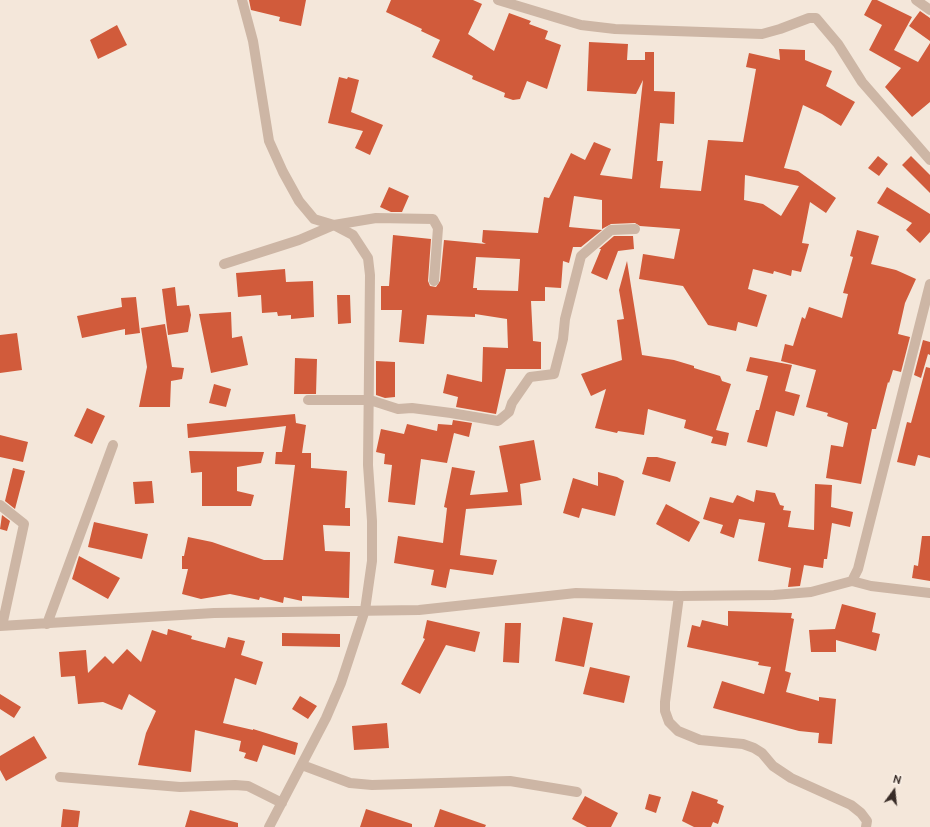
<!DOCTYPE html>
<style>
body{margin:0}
#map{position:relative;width:930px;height:827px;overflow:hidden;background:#f4e7da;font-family:Ubuntu,sans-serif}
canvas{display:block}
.north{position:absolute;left:874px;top:771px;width:40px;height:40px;-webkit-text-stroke:3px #fbf1e7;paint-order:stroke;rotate:15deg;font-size:11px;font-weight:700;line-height:16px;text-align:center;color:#382c27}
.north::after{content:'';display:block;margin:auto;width:14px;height:18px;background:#382c27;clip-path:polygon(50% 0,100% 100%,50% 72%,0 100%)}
</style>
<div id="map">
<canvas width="930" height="827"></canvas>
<div class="north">N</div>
</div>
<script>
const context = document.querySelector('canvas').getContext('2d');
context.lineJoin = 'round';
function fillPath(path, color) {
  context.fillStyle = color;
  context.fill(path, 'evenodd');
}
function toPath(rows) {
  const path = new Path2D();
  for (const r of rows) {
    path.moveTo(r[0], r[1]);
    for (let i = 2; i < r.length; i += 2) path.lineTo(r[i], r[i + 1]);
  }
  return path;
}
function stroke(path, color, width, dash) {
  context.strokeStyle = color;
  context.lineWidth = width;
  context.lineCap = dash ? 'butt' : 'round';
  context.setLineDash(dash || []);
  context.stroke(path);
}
const building = toPath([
 [249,0,306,0,301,26,279,21,280,17,251,10],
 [391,0,473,0,482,4,468,34,494,51,509,13,531,21,529,24,548,31,545,39,561,45,547,89,527,81,520,99,513,100,504,97,505,93,472,79,473,76,432,57,440,40,421,31,422,29,386,12],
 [872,0,877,0,912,17,894,50,918,62,930,43,930,102,912,117,885,87,901,68,869,50,882,25,864,15],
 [920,11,930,18,930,41,909,26],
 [117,25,127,45,98,59,90,40],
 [589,42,628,44,627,60,645,60,645,52,654,52,654,91,675,92,674,124,660,123,657,161,663,161,660,188,701,191,708,140,743,142,756,69,746,67,749,53,780,60,779,49,805,50,805,60,832,71,826,86,855,102,841,126,822,114,803,105,784,168,798,171,836,198,826,213,810,202,802,243,809,244,801,272,792,270,791,276,774,271,773,274,753,269,748,289,767,295,757,327,738,322,736,331,708,325,683,286,639,279,643,254,674,259,680,229,640,226,635,223,611,224,602,229,602,200,574,196,569,227,602,230,581,247,573,247,569,263,563,261,561,288,545,287,545,301,531,301,533,341,541,342,541,369,506,369,496,414,456,407,458,397,443,393,447,374,482,382,483,347,508,348,507,319,475,314,475,317,427,315,424,344,399,342,402,310,381,310,381,286,389,286,393,235,431,239,428,281,430,286,436,287,440,281,444,240,486,244,482,242,483,230,538,233,544,197,549,198,571,153,585,160,594,142,611,149,600,175,632,179,643,80,636,94,587,91],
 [745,175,799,186,781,216,763,204,744,200],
 [476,257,520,259,518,291,477,290,477,288,473,288],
 [339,77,347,79,348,77,359,80,351,112,383,125,370,155,355,148,363,131,328,123],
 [878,156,888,164,879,176,868,168],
 [911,156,930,175,930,193,902,165],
 [389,187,409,196,402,212,391,212,380,207],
 [887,187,930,214,930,232,920,243,906,230,912,223,877,203],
 [857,230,879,236,871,264,896,270,916,279,905,303,898,334,910,337,901,372,893,370,889,383,888,382,876,429,872,429,861,484,826,478,831,445,843,447,848,423,827,416,828,413,806,407,816,370,781,361,785,344,793,346,802,317,805,319,809,307,842,318,848,294,843,293,853,257,850,256],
 [614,236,633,236,634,249,618,251,607,280,591,273,601,249,599,249],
 [627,261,642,355,674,360,694,366,694,368,720,376,722,381,731,384,716,430,729,433,726,446,711,443,713,437,684,428,686,420,648,409,644,435,618,431,617,433,595,428,606,389,591,396,581,374,622,360,617,320,624,319,619,290],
 [285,269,286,282,313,281,314,317,291,319,291,315,278,316,277,312,262,313,261,295,238,297,236,273],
 [175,287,177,306,189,305,191,315,188,332,168,335,162,289],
 [337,295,350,295,351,323,338,324],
 [136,297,140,333,125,335,125,329,82,338,77,316,122,307,121,298],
 [231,312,232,338,242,336,248,365,211,373,199,314],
 [165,324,172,367,184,368,182,379,171,381,170,407,139,407,147,367,141,328],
 [17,333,22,370,0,373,0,335],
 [923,340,930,342,930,355,928,354,921,378,914,375],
 [750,357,792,365,785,391,800,395,794,416,776,411,767,447,747,442,756,410,759,410,768,376,746,371],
 [295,358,317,359,316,394,294,394],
 [376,361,395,362,395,397,385,398,376,395],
 [926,367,930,368,930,458,918,455,915,466,897,462,907,422,911,423],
 [214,384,231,389,226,407,209,403],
 [87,408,105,416,92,444,74,436],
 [295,414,296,423,306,425,302,453,311,453,311,468,347,471,345,508,350,508,350,526,323,525,325,551,350,552,349,598,302,596,302,601,284,597,283,603,260,597,259,600,230,594,201,599,182,594,188,569,182,569,182,556,184,556,188,537,212,542,264,560,283,560,295,465,275,464,276,452,282,452,286,426,188,438,187,424],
 [453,420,472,423,469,437,454,433,447,463,421,459,415,505,388,502,392,465,384,464,385,454,376,452,381,429,404,434,407,424,437,431,438,424,452,425],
 [0,435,28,442,23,462,0,457],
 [534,440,541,480,520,484,522,505,466,509,460,555,497,560,493,575,450,569,446,588,431,585,434,570,394,563,398,536,443,543,447,508,444,507,452,467,475,471,470,495,508,492,499,446],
 [189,451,264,452,261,463,237,467,237,491,254,495,251,506,202,506,202,472,191,473],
 [647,457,657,457,676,462,670,482,642,474],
 [13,468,25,471,15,509,5,501],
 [598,472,617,477,624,481,615,516,582,508,579,518,563,513,573,478,598,486],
 [152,481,154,503,135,504,133,482],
 [815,484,832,485,831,507,853,512,850,527,832,523,827,559,824,559,823,568,804,565,800,586,788,587,791,568,758,561,765,523,739,519,734,538,720,533,723,525,703,519,710,497,733,503,737,495,754,502,756,490,775,493,780,505,784,506,783,510,791,511,788,527,814,530],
 [666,504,700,522,689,542,656,524],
 [2,515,10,521,7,531,0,529],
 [94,522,148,534,142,559,88,547],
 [922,536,930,536,930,581,912,578,914,565,918,566],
 [79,556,120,578,108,599,72,579],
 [842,604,876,613,872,632,880,634,876,651,836,640,836,652,811,652,809,630,835,629],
 [728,611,792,613,791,618,794,619,785,671,791,673,786,692,819,701,819,697,836,699,832,744,818,743,819,733,799,731,713,708,722,681,764,694,771,667,758,665,759,662,687,647,692,625,700,627,702,620,728,626],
 [563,617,593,623,584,667,555,661],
 [427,620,480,632,475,652,446,645,420,694,401,684,425,639,423,638],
 [505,623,521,623,519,663,503,662],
 [168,629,192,636,191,639,225,648,228,637,245,641,241,655,263,662,256,685,235,678,223,723,253,730,253,729,298,743,295,755,263,745,257,762,244,758,246,753,239,751,241,741,195,730,191,772,138,765,146,733,156,711,129,694,122,710,103,702,78,704,75,676,61,677,59,652,86,650,88,673,105,656,113,664,127,649,141,662,152,630,167,635],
 [282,633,340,634,340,647,282,646],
 [590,667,630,676,624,703,583,694],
 [0,694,21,707,14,718,0,709],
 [300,696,317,706,308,719,292,709],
 [387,723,389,748,354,750,352,726],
 [34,736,47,758,6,781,0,770,0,756],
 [692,791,718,800,717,803,724,806,718,824,713,822,711,827,694,827,682,821],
 [649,794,661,797,656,813,645,809],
 [585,796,618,813,611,827,587,827,572,819],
 [63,809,80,811,78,827,61,827],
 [366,809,412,824,412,827,360,827],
 [440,809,486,825,485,827,434,827],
 [190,810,238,823,238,827,185,827]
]);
const minor = toPath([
 [242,0,253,41,269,141,283,172,299,201,314,219,334,225,353,235,368,258,370,275,368,465,372,521,372,561,365,610,341,683,326,718,269,827],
 [498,0,581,25,615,29,762,34,780,29,809,18,816,18,838,44,862,82,930,160],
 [916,0,930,10],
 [224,264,299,240,334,225,376,218,433,219,438,228,434,281],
 [308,400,370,400,398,409,412,408,451,413,498,421,509,412,512,403,530,377,554,374,563,339,565,319,581,256,611,230,635,229],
 [0,505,24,524,2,626],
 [852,581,871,586,930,593],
 [679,596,665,702,665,711,669,722,678,731,700,740,743,744,754,748,762,753,773,766,791,778,851,805,861,813,867,821,866,827],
 [47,624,113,445],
 [0,626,214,613,419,610,576,593,679,596,774,595,811,592,852,581,858,569,864,545,930,284],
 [302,765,350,783,372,785,510,781,577,792],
 [60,777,180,787,235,785,248,786,282,803]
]);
fillPath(building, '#d15b3b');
stroke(minor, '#cdb6a5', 10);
</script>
